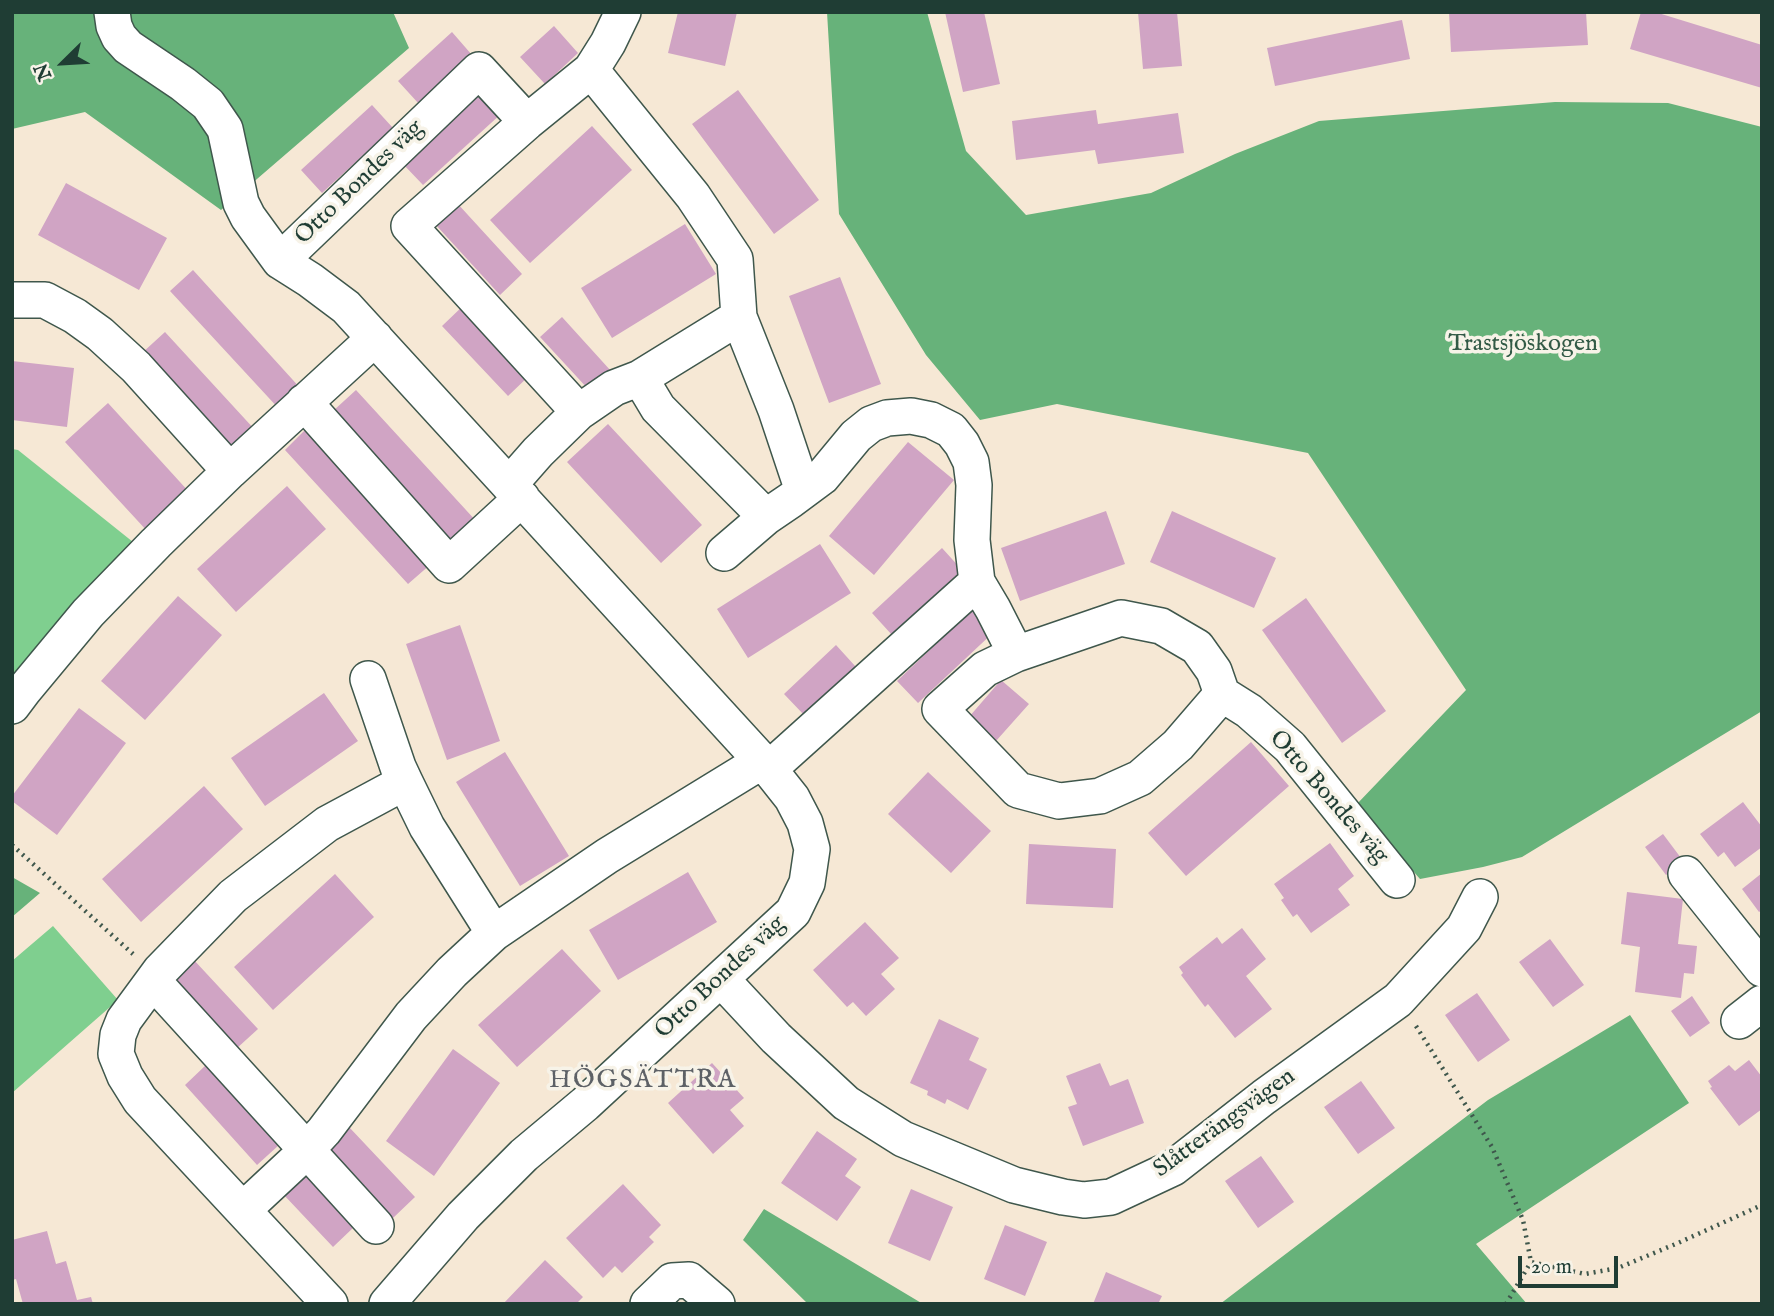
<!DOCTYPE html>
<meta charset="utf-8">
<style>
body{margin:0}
#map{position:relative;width:1774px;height:1316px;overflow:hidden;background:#f6e8d5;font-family:"IM FELL English",serif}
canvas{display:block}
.frame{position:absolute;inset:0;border:14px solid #1f3d34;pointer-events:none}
.north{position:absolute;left:28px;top:28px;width:70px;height:70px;-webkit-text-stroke:5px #f7f3e8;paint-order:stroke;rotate:246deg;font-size:19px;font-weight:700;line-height:28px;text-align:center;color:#1f3d34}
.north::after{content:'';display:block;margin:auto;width:24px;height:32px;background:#1f3d34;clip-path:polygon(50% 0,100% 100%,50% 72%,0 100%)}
.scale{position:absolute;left:1518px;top:1256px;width:100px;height:32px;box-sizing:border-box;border:4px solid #1f3d34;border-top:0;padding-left:9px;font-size:21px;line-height:24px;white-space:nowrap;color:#1f3d34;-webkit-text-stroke:5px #f7f3e8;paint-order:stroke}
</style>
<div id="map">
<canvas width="1774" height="1316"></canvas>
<div class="frame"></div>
<div class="north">N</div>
<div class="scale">20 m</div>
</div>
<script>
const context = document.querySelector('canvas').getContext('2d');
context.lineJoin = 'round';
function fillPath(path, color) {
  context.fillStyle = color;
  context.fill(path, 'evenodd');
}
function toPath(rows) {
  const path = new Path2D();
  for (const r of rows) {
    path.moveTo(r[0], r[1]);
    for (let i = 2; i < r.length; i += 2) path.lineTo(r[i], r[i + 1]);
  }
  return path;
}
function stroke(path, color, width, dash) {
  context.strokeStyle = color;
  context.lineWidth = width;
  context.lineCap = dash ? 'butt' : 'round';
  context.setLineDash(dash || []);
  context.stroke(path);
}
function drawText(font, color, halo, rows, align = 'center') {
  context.font = font + ' "IM FELL English",serif';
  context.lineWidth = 7;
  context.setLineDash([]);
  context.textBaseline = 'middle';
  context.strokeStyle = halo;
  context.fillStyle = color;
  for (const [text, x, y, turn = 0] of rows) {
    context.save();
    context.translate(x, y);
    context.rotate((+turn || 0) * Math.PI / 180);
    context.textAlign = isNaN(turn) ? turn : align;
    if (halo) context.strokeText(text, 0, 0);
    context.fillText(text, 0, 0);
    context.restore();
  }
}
const green = toPath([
 [12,449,18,450,138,546,12,686],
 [53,926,118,1000,12,1093,12,961]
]);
const forest = toPath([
 [12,12,393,12,409,48,221,210,85,112,12,129],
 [827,12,927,12,966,151,1026,215,1151,193,1235,154,1319,121,1555,102,1668,103,1762,127,1762,711,1522,857,1483,867,1420,879,1356,805,1466,690,1308,453,1057,404,980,420,926,355,839,214],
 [12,877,40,893,12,917],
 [1630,1015,1689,1103,1476,1244,1527,1304,1220,1304,1488,1100],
 [764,1209,923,1304,808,1304,743,1240]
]);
const building = toPath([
 [678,12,737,12,725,66,668,53],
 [945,12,984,12,1000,84,963,92],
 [1138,12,1177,12,1182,66,1143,69],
 [1449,12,1586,12,1588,45,1451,52],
 [1641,12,1655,12,1762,45,1762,88,1630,49],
 [1402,20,1410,59,1275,86,1267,48],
 [554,26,578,53,545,84,520,57],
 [452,32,472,55,419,104,398,81],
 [738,90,819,200,774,234,692,124],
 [483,91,502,113,423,185,403,164],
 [372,105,393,128,322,193,301,170],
 [1096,110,1098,124,1178,113,1184,153,1098,164,1095,150,1016,160,1012,121],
 [592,126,632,170,530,263,490,220],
 [66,183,167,238,139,290,38,235],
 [457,203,522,274,500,295,435,224],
 [685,224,716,274,612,338,581,288],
 [193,270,302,390,280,410,170,291],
 [840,277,881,384,829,403,789,296],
 [465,304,530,375,508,396,442,326],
 [562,317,611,371,589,390,540,337],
 [165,332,256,431,234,451,142,353],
 [12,361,74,368,67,427,12,420],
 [356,390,477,522,454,543,333,411],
 [108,403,190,493,148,532,65,442],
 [608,424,702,525,661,563,567,462],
 [308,427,431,564,408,584,285,450],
 [908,442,954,480,874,575,829,536],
 [287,486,326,529,236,612,197,569],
 [1106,511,1125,564,1020,601,1001,548],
 [1172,511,1276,558,1254,608,1150,562],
 [820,544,851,593,748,658,717,609],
 [942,548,962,570,892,635,872,613],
 [178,596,222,635,145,720,101,681],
 [1306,598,1386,711,1342,743,1262,630],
 [974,608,996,630,918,703,897,681],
 [460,625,500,741,447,760,406,644],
 [836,645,856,667,804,715,784,694],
 [1001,680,1029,704,996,741,969,717],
 [324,693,358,741,265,806,231,758],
 [79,708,126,743,57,835,12,801,12,796],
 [1251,742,1289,786,1186,876,1148,833],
 [505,752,569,856,520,886,456,782],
 [928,772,991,831,951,873,888,814],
 [204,786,243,829,141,922,102,879],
 [1743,802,1762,827,1762,847,1735,867,1724,852,1718,857,1700,834],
 [1663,834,1684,862,1666,875,1645,847],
 [1330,843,1354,876,1338,889,1350,905,1311,933,1297,914,1293,917,1281,900,1284,898,1274,884],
 [1029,844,1116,849,1113,908,1026,904],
 [688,872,717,922,618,980,589,930],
 [1762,873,1762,910,1759,912,1742,889],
 [335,874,374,917,273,1010,234,967],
 [1627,892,1683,899,1678,944,1697,946,1694,974,1684,973,1681,998,1635,992,1640,947,1621,944],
 [865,922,899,958,881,974,895,989,866,1016,853,1002,847,1007,813,970],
 [1242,928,1266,959,1246,976,1272,1009,1235,1038,1208,1004,1205,1007,1181,975,1183,973,1179,967,1217,937,1222,944],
 [1550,939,1584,985,1553,1007,1519,962],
 [562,949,601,991,517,1067,478,1025],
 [193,959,258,1029,236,1049,171,979],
 [1477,993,1510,1040,1478,1062,1445,1015],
 [1692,996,1710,1023,1690,1037,1671,1011],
 [939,1019,979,1038,969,1060,987,1069,968,1110,947,1099,945,1104,927,1095,928,1091,910,1083],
 [453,1049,500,1083,434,1176,386,1141],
 [1749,1060,1762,1077,1762,1109,1739,1126,1710,1088,1712,1087,1708,1081,1729,1065,1735,1071],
 [712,1063,744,1098,730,1110,744,1126,713,1154,668,1103],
 [1100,1063,1110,1086,1128,1079,1144,1123,1083,1146,1068,1107,1077,1104,1066,1076],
 [206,1065,279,1145,257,1165,185,1085],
 [1361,1081,1395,1128,1358,1154,1324,1107],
 [349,1127,415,1197,393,1218,327,1148],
 [817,1131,857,1159,845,1176,861,1187,837,1221,781,1183],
 [1261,1156,1294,1202,1258,1228,1225,1181],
 [305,1173,354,1227,333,1247,283,1194],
 [623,1184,661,1225,649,1237,654,1242,622,1273,615,1266,603,1278,566,1238],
 [911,1189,953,1207,930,1261,888,1243],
 [1005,1225,1047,1242,1025,1296,984,1279],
 [47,1231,56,1264,66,1261,77,1300,91,1297,93,1304,23,1304,16,1279,12,1280,12,1240],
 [545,1260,583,1297,576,1304,503,1304],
 [1106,1272,1162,1296,1158,1304,1093,1304]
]);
const path = toPath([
 [12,845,133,954],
 [1416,1026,1492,1147,1523,1220,1531,1262,1585,1274,1618,1268,1678,1243,1762,1205],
 [1506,1304,1531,1262]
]);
const minor = toPath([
 [112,12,114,26,119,37,128,47,183,84,208,104,225,129,241,203,248,217,280,261,310,280,346,307,769,769,792,798,805,823,812,849,807,883,793,912,585,1104,524,1155,463,1216,387,1304],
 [591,70,608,43,623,12],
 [280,261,479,70,527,122],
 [12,300,45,300,75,316,100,334,136,367,230,471,375,338],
 [640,378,739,317,776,410,803,491],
 [304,402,449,565,522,498],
 [579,412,409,226,527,122,591,70,693,196,735,259,739,317],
 [509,485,538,452,579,412,614,388,640,378,658,408,766,517],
 [724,553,766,517,791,500,822,477,856,436,871,424,887,418,911,416,931,420,951,430,962,444,971,462,974,485,972,540,977,582,993,609,1016,654,985,669,940,709,1018,790,1059,801,1100,796,1140,778,1178,745,1222,694],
 [1016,654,1121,618,1161,626,1197,647,1214,671,1222,694,1249,711,1290,747,1397,880],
 [368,679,398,767,405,782,427,827,494,933],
 [12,706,24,690,88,613,156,543,230,471],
 [769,769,977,582],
 [1686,874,1762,969],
 [721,979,776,1038,846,1103,903,1139,1014,1185,1063,1197,1084,1200,1111,1197,1173,1168,1264,1097,1398,1000,1464,928,1480,897],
 [153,981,376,1226],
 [1739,1021,1762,1003],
 [243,1210,301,1156,324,1131,411,1016,452,972,494,933,607,856,762,761],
 [330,1304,140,1100,125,1076,116,1054,118,1035,124,1020,160,971,233,896,327,824,405,782],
 [648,1304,672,1281,689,1280,717,1304]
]);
const streetNames = [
 ["Otto Bondes väg",360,183,-44],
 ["Otto Bondes väg",1328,798,49],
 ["Otto Bondes väg",721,978,-43],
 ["Slåtterängsvägen",1225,1124,-36]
];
const parkNames = [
 ["Trastsjöskogen",1523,345]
];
const neighbourhoodNames = [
 ["HÖGSÄTTRA",643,1082]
];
fillPath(green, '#7fcf8f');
fillPath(forest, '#67b27a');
fillPath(building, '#d0a4c4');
stroke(minor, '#3f574c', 38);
stroke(path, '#3f574c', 4.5, [2, 5]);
stroke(minor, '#fff', 35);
drawText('24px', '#1f3d34', '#f7f3e8', streetNames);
drawText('24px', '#325a46', '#f7f3e8', parkNames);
context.letterSpacing = '2px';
drawText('26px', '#5d6166', '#f7f3e8', neighbourhoodNames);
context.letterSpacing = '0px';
</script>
